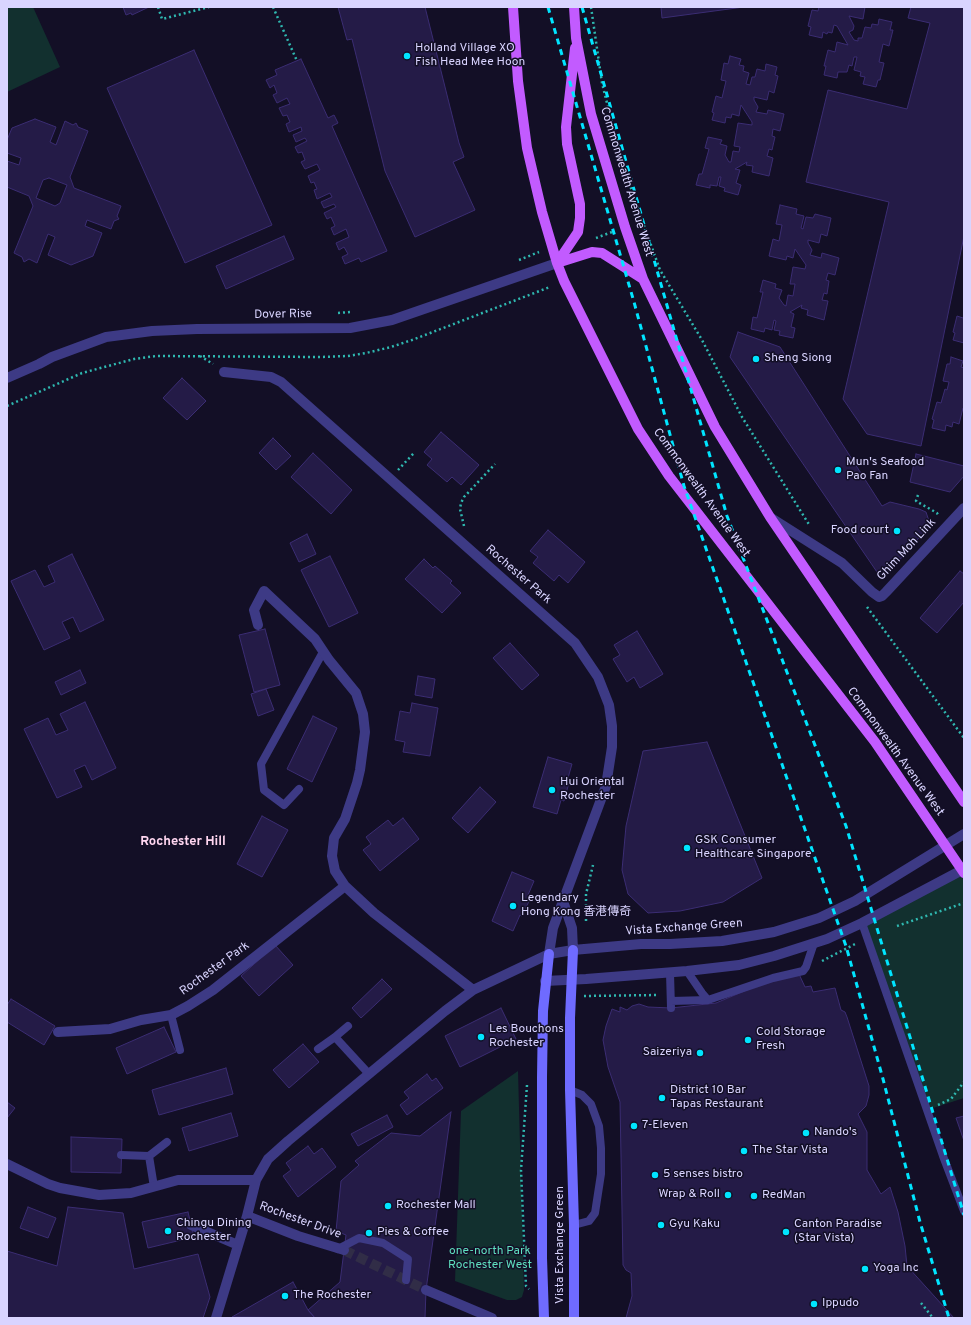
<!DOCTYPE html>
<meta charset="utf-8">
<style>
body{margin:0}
#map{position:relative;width:971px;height:1325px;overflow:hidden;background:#130f26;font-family:Overpass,sans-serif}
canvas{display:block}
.frame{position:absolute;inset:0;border:8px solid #d9d4ff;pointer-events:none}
</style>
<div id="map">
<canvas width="971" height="1325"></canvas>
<div class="frame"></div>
</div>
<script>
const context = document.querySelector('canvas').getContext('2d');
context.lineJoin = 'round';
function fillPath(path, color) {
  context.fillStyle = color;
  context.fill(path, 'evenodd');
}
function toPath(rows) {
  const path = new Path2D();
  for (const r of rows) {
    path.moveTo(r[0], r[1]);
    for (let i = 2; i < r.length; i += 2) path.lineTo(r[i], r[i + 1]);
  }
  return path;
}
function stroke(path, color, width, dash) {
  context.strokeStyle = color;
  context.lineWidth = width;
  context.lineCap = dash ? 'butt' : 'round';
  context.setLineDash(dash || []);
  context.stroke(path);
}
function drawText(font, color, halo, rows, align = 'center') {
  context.font = font + ' Overpass,"Noto Sans SC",sans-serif';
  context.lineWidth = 3;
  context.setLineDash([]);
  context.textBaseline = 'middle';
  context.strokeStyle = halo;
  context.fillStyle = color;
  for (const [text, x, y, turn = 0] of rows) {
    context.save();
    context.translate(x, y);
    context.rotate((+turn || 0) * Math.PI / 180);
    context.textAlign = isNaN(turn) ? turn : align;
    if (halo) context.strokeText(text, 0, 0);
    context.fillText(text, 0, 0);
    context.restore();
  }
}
const green = toPath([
 [7,7,33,7,60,67,7,92],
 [964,873,964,1098,927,1110,862,923],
 [518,1071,524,1290,522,1297,516,1300,507,1300,455,1281,461,1111]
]);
const building = toPath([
 [123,7,149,7,132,15,131,13,126,15,123,7],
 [338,7,425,7,459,143,464,157,453,162,475,210,415,237,385,171,352,39,347,40,338,7],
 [661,7,744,7,662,18,661,7],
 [819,7,865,7,863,19,849,16,854,26,853,30,849,32,854,40,858,41,858,38,862,38,865,27,871,28,872,24,878,25,879,19,892,22,890,30,893,30,889,46,883,44,879,62,884,63,880,80,878,80,876,87,863,84,865,77,860,76,861,72,854,70,857,57,854,57,852,66,849,65,847,72,838,72,837,78,824,75,826,66,824,66,828,50,835,52,837,42,848,45,837,26,834,25,832,33,828,32,827,34,823,32,822,38,809,35,811,27,808,26,812,10,818,11,819,7],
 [911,7,964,7,964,236,921,446,867,434,843,399,889,202,806,182,828,90,907,109,930,23,908,18,911,7],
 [194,50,272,225,185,263,107,88,194,50],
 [730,56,741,59,739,65,744,66,743,71,749,73,746,84,750,85,752,77,755,77,757,69,765,71,766,64,777,67,775,75,778,76,774,93,769,91,767,100,754,97,754,100,758,107,756,112,767,114,768,110,784,114,780,131,773,129,772,136,775,137,772,150,769,149,767,156,773,158,769,176,752,172,753,166,746,165,747,162,735,169,740,170,736,183,741,185,738,195,724,191,725,188,719,186,721,177,719,177,717,186,710,185,710,188,696,185,699,174,702,174,709,149,705,148,708,137,722,140,720,144,727,146,725,155,729,162,731,162,733,151,739,152,740,147,734,146,738,123,752,125,752,122,741,105,739,116,732,114,731,118,726,117,725,123,712,120,714,113,712,112,716,96,722,98,726,81,721,80,724,63,728,64,730,56],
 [301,59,328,118,334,115,338,123,332,126,387,251,361,262,359,258,345,264,342,257,348,254,344,247,339,250,336,243,349,237,346,229,334,235,331,228,335,226,331,217,327,219,324,213,336,207,334,204,324,208,321,202,332,197,330,193,317,199,314,190,317,189,314,182,311,183,308,176,320,170,317,164,305,169,301,162,305,160,302,152,298,153,295,147,307,141,305,138,296,142,293,135,302,131,301,127,289,132,286,124,290,122,287,115,283,116,279,108,290,104,287,98,277,103,273,95,277,93,274,85,270,88,266,80,277,75,275,70,301,59],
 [35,119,56,127,50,142,56,145,65,121,73,125,76,123,78,127,88,131,70,177,74,188,121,206,117,216,119,219,114,221,111,229,87,220,85,226,102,233,93,256,71,265,48,255,55,237,48,234,37,263,29,259,24,262,22,257,14,253,33,206,29,196,7,187,7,161,19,165,21,158,7,153,7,140,12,128,35,119],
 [49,178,67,185,60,203,55,206,36,198,43,180,49,178],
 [780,205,797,209,796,214,804,216,801,228,803,229,806,217,813,218,815,214,831,218,827,236,821,234,819,243,808,240,808,243,812,250,810,255,821,258,822,253,839,258,835,275,828,273,826,280,829,281,827,294,824,293,822,300,828,301,824,320,807,315,808,310,801,308,802,305,790,312,794,314,791,327,795,328,793,338,779,335,780,331,774,330,776,321,774,320,772,330,765,328,764,332,751,329,753,317,757,318,763,292,760,292,763,280,776,284,775,288,782,290,779,298,784,305,786,306,788,295,793,296,795,284,790,284,793,267,805,269,806,265,795,249,793,258,787,256,786,260,769,256,773,239,779,241,782,225,776,224,780,205],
 [284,236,294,259,226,289,216,266,284,236],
 [964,315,964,343,953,340,955,333,953,332,957,316,963,318,964,315],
 [738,332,780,347,882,506,890,502,919,509,926,512,929,521,924,532,889,572,882,573,877,572,730,357,738,332],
 [951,357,963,361,961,367,964,368,964,408,963,408,959,424,953,422,952,427,946,425,945,431,932,428,934,420,932,419,937,402,941,403,945,389,947,390,949,382,943,381,947,364,950,364,951,357],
 [182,378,206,401,187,420,163,398,182,378],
 [441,432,479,465,461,485,452,477,447,482,427,465,432,459,424,452,441,432],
 [273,438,291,456,276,470,259,453,273,438],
 [313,453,352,490,331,514,291,477,313,453],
 [916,454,964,466,964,476,950,492,910,482,916,454],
 [548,530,585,562,568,583,559,575,554,581,533,563,538,557,530,551,548,530],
 [307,534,316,554,299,562,290,543,307,534],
 [72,554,104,620,80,632,73,617,62,622,70,638,44,650,11,581,35,570,44,587,55,582,48,566,72,554],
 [330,556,358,613,329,627,301,570,330,556],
 [424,559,433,568,435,566,452,581,450,583,461,593,442,613,405,579,424,559],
 [960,571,964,574,964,602,937,633,920,618,960,571],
 [265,629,280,685,254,692,239,635,265,629],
 [637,631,663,674,640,688,634,677,627,682,613,659,620,655,614,645,637,631],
 [510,643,539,675,522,690,493,658,510,643],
 [80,670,86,683,61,695,55,682,80,670],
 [418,676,435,679,432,698,415,695,418,676],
 [266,689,274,710,258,716,251,694,266,689],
 [85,702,116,768,92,780,85,765,74,770,82,787,57,798,24,729,48,718,56,735,68,730,60,714,85,702],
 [412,703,438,708,430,756,403,752,405,742,395,740,400,711,410,713,412,703],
 [313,716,337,728,312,782,287,769,313,716],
 [707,742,762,878,723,902,680,911,648,913,628,894,622,870,626,826,643,751,707,742],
 [548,757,572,764,568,778,570,779,564,801,561,800,557,814,533,807,548,757],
 [480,787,496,802,468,833,452,818,480,787],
 [262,816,288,830,262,877,237,864,262,816],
 [403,818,419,839,380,871,363,850,371,844,366,837,388,820,393,826,403,818],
 [512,872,534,881,528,895,531,897,522,916,520,915,513,931,492,921,512,872],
 [275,945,293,965,259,996,241,976,275,945],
 [799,974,805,987,811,986,813,992,835,988,841,1010,845,1012,847,1017,869,1086,869,1095,866,1106,858,1114,867,1132,867,1170,881,1194,890,1187,898,1212,905,1246,907,1266,954,1318,626,1318,632,1296,631,1273,626,1270,623,1265,620,1102,608,1067,603,1040,606,1026,612,1009,620,1012,620,1007,627,1010,632,1006,639,1004,648,1007,671,1008,716,1003,761,984,799,974],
 [382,979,392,989,361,1018,352,1008,382,979],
 [11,999,55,1026,44,1045,7,1022,7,1005,11,999],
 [501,1008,516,1039,460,1067,445,1036,501,1008],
 [164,1027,176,1052,127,1074,116,1048,164,1027],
 [303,1044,319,1062,289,1088,273,1070,303,1044],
 [226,1068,233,1094,159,1115,152,1090,226,1068],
 [427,1074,432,1081,436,1078,443,1088,407,1115,400,1105,409,1098,404,1092,427,1074],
 [7,1102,15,1108,7,1118,7,1102],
 [451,1112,426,1290,425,1318,315,1318,308,1310,340,1282,346,1235,336,1231,341,1181,359,1165,355,1161,391,1133,420,1136,451,1112],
 [231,1113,238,1136,189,1151,182,1128,231,1113],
 [387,1115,393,1127,358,1146,351,1134,387,1115],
 [964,1116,964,1141,956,1118,964,1116],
 [71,1137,122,1139,121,1173,71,1172,71,1137],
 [308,1146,314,1154,322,1148,336,1167,298,1197,283,1176,291,1170,286,1163,308,1146],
 [28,1207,56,1218,48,1238,20,1228,28,1207],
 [68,1207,123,1213,134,1269,198,1254,210,1297,203,1318,7,1318,7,1251,57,1266,68,1207],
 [188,1212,194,1237,148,1248,142,1222,188,1212],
 [293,1282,308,1310,315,1318,232,1317,293,1282]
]);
const streetTunnel = toPath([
 [344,1250,426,1290]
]);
const path = toPath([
 [158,7,162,19,209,7],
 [273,7,297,61],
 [591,7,602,83,614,131,633,195,660,270,702,340,742,417,810,526],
 [596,238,612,232],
 [519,260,539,252],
 [338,313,351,312],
 [200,356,213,364],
 [7,406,82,373,134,359,156,356,320,357,348,356,366,353,391,347,412,340,550,287],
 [398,470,414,453],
 [918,495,916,501,937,513,939,517],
 [464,526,460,509,461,503,464,497,495,464],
 [867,607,964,738],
 [586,921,586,894,593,865],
 [897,926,964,903],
 [822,961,857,943],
 [584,996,659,995],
 [527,1085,521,1170,526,1286,529,1289],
 [938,1105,951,1099,964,1082],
 [921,1303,933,1318]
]);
const lane = toPath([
 [299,789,284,805,264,790,261,764,323,652],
 [862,923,943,1156,964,1211],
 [687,971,702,993,708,1000],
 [670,973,671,1008],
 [671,1001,708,1000,773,978,803,971,806,967,814,943],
 [171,1015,180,1050],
 [348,1026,335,1037,369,1074],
 [318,1049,335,1037],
 [570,1090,582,1095,591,1104,599,1126,601,1148,601,1174,595,1213,589,1221,574,1225],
 [121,1155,149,1156,154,1187],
 [149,1156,167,1142],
 [338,1249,359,1238,383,1243,408,1259,406,1280]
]);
const street = toPath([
 [224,372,271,377,281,382,575,643,598,677,609,705,612,726,612,747,606,786,553,928,549,954],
 [7,378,39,364,52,357,106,337,152,331,197,329,350,328,392,320,557,263],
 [771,518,842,563,872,592,879,597,882,596,886,592,964,508],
 [258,625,254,610,264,591,315,639,329,660,356,693,363,714,365,732,360,770,357,783,345,819,334,838,332,856,335,871,345,886,374,913,473,990],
 [563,901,572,928,573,950],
 [545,981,586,979,687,971,739,965,774,956,827,939,862,923,964,869],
 [58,1032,110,1029,141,1020,171,1015,188,1006,213,990,345,886],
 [7,1164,48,1184,60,1188,99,1195,131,1193,178,1180,256,1180],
 [247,1216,298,1236,344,1250],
 [191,1225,238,1245],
 [426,1290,492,1318],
 [216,1318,247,1216,256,1180,268,1159,288,1141,445,1011,473,990,549,954,573,950,641,944,670,944,722,941,774,932,819,918,855,901,964,834]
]);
const secondary = toPath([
 [573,950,570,1018,570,1090,574,1225,574,1318],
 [544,1318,542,1258,542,1077,543,1011,549,954]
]);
const primary = toPath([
 [513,7,518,81,527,148,542,212,557,263,564,281,638,429,669,476,875,742,964,873],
 [574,7,576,38,591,114,625,227,643,279,715,427,770,517,964,802],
 [557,263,578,232,580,218,580,204,567,144,566,127,575,48],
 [557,263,592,252,602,253,643,279]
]);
const rail = toPath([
 [548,7,634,302,684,486,846,946,883,1079,920,1222,949,1318],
 [582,7,727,516,846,826,964,1215]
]);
const markers = [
 [407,56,4,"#00e5ff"],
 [756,359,4,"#00e5ff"],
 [838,470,4,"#00e5ff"],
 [897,531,4,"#00e5ff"],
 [552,790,4,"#00e5ff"],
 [687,848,4,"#00e5ff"],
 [513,906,4,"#00e5ff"],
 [481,1037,4,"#00e5ff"],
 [748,1040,4,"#00e5ff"],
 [700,1053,4,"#00e5ff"],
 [662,1098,4,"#00e5ff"],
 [634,1126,4,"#00e5ff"],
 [806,1133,4,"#00e5ff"],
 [744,1151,4,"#00e5ff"],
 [655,1175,4,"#00e5ff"],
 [728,1195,4,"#00e5ff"],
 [754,1196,4,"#00e5ff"],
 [388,1206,4,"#00e5ff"],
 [661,1225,4,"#00e5ff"],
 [168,1231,4,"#00e5ff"],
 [786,1232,4,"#00e5ff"],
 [369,1233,4,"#00e5ff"],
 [865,1269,4,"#00e5ff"],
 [285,1296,4,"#00e5ff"],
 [814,1304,4,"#00e5ff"]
];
const poiNames = [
 ["Holland Village XO",415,49],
 ["Fish Head Mee Hoon",415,63],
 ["Sheng Siong",764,359],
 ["Mun's Seafood",846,463],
 ["Pao Fan",846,477],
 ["Food court",889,531,"right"],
 ["Hui Oriental",560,783],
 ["Rochester",560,797],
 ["GSK Consumer",695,841],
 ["Healthcare Singapore",695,855],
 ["Legendary",521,899],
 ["Hong Kong 香港傳奇",521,913],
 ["Les Bouchons",489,1030],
 ["Rochester",489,1044],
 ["Cold Storage",756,1033],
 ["Fresh",756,1047],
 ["Saizeriya",692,1053,"right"],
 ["District 10 Bar",670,1091],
 ["Tapas Restaurant",670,1105],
 ["7-Eleven",642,1126],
 ["Nando's",814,1133],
 ["The Star Vista",752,1151],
 ["5 senses bistro",663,1175],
 ["Wrap & Roll",720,1195,"right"],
 ["RedMan",762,1196],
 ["Rochester Mall",396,1206],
 ["Chingu Dining",176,1224],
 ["Rochester",176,1238],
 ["Gyu Kaku",669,1225],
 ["Canton Paradise",794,1225],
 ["(Star Vista)",794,1239],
 ["Pies & Coffee",377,1233],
 ["Yoga Inc",873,1269],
 ["The Rochester",293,1296],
 ["Ippudo",822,1304]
];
const streetNames = [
 ["Commonwealth Avenue West",626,182,73],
 ["Dover Rise",283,315,-1],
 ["Commonwealth Avenue West",701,493,54],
 ["Ghim Moh Link",907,550,-47],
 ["Rochester Park",518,575,41],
 ["Commonwealth Avenue West",895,752,54],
 ["Vista Exchange Green",684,928,-4],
 ["Rochester Park",215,969,-36],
 ["Rochester Drive",300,1221,20],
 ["Vista Exchange Green",561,1245,-90]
];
const parkNames = [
 ["one-north Park",490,1252],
 ["Rochester West",490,1266]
];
const neighbourhoodNames = [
 ["Rochester Hill",183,842]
];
fillPath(green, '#12302f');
fillPath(building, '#241b47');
stroke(building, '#3b2d73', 1);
stroke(streetTunnel, '#312d47', 10, [10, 5]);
stroke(path, '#2fb8b0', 2.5, [2, 3]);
stroke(lane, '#3d3a85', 8);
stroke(street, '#3d3a85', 10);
stroke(secondary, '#6f6bff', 10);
stroke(primary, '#c25bff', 10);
stroke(rail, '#00e5ff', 3, [6, 5]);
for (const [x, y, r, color] of markers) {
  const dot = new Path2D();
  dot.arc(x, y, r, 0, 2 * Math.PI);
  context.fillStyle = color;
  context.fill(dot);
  stroke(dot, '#130f26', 1.5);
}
drawText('12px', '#d9d4ff', '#130f26', poiNames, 'left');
drawText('12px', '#d9d4ff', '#130f26', streetNames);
drawText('12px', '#5fe0c0', '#130f26', parkNames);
drawText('bold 13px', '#ffd6f0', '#130f26', neighbourhoodNames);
</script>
